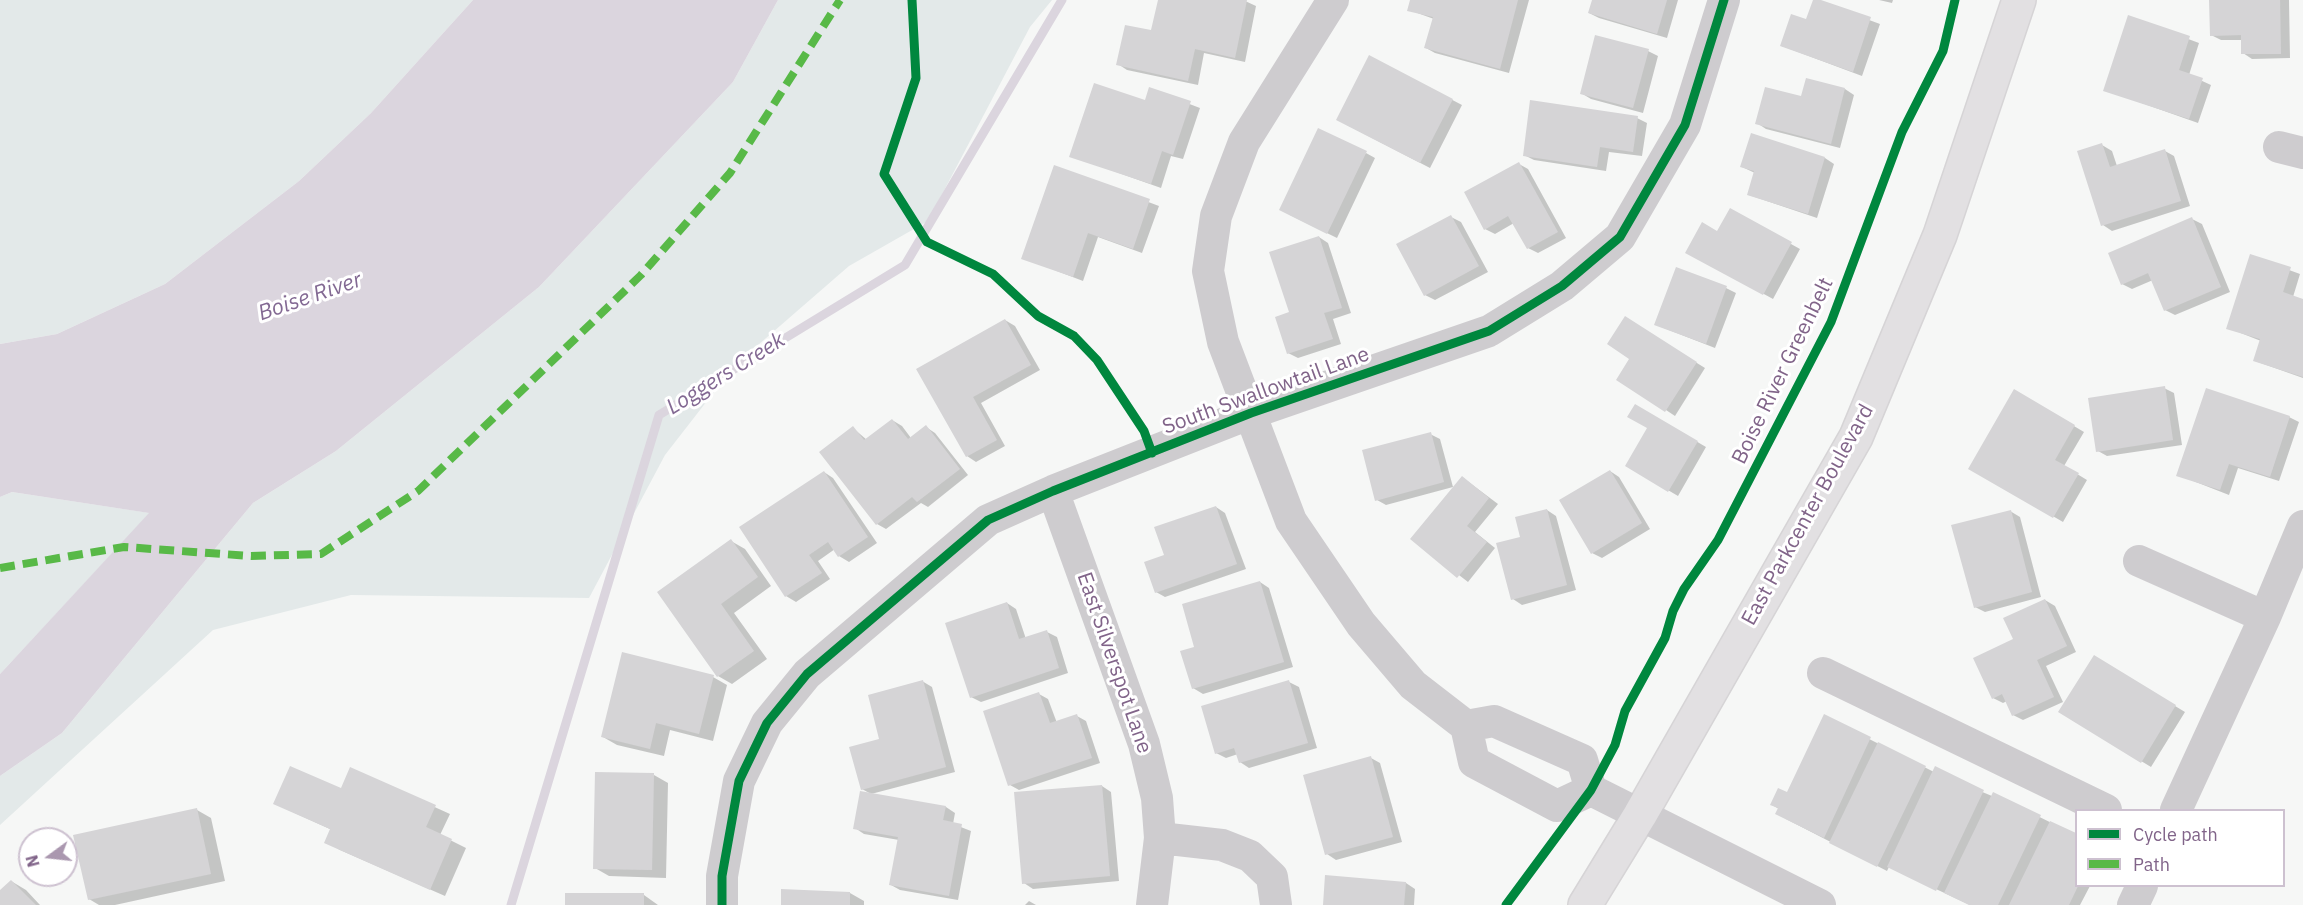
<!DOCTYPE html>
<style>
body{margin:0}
#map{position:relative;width:2303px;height:905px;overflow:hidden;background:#f6f7f6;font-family:"IBM Plex Sans",sans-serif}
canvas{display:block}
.legend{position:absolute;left:2075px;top:809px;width:210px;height:78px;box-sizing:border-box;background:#fff;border:2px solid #cdc1d0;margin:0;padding:8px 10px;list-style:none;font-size:18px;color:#816489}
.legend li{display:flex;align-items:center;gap:12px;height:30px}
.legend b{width:30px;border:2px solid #cdc1d0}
.north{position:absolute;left:18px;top:827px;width:60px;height:60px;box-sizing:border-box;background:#fff;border:2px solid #cdc1d0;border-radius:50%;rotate:255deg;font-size:16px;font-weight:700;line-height:24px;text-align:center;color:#816489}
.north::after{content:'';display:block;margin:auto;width:21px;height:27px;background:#aa97af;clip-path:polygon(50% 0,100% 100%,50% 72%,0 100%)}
</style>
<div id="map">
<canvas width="2303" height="905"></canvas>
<ul class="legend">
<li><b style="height:8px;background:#00873e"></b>Cycle path</li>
<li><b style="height:8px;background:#58b947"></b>Path</li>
</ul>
<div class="north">N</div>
</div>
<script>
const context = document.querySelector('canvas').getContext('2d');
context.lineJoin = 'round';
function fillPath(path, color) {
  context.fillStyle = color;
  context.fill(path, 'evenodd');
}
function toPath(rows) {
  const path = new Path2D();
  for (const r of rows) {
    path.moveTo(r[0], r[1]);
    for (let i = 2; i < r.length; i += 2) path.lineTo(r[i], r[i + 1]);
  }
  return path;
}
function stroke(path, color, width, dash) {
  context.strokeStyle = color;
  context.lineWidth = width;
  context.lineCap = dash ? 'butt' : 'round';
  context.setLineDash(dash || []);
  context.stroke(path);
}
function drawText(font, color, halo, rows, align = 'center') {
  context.font = font + ' "IBM Plex Sans",sans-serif';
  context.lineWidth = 6;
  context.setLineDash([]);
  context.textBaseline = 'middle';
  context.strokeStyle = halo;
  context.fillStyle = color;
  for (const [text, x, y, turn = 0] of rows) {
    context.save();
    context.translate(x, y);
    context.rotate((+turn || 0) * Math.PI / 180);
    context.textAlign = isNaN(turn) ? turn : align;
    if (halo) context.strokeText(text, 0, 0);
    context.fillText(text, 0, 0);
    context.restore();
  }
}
const green = toPath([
 [0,0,473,0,371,113,299,181,165,284,57,334,0,344],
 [778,0,1052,0,1030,27,928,221,849,266,735,365,665,455,589,598,351,595,213,630,0,825,0,776,62,733,253,503,336,451,539,287,733,82],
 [12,492,150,513,0,674,0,497]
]);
const water = toPath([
 [473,0,778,0,733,82,539,287,336,451,253,503,62,733,0,776,0,674,149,513,12,492,0,497,0,344,57,334,165,284,299,181,371,113]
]);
const shadow = toPath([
 [1159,0,1243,0,1256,6,1245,62,1204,53,1198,85,1127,70,1118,64,1152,32],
 [1412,0,1529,0,1509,73,1435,53,1426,48,1434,19,1409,10],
 [1593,0,1678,0,1667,38,1599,18,1589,13],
 [1815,0,1880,24,1862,76,1782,46,1807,21],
 [1879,0,1893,0,1892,3],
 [2211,0,2289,0,2290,58,2252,59,2243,53,2243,40,2221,40,2211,35],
 [2129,17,2199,43,2189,75,2211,85,2198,123,2105,90],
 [1648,51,1658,56,1643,113,1591,99,1581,93],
 [1370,57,1462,105,1430,168,1347,125],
 [1150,89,1200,108,1183,159,1171,156,1161,188,1071,156,1146,102],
 [1845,89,1854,95,1840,148,1766,129,1757,123],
 [1637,118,1647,123,1642,156,1609,152,1606,171,1534,160,1524,155],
 [2102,145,2112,151,2117,166,2165,151,2174,156,2190,206,2112,231,2103,225],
 [1366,153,1375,158,1337,238,1290,215],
 [1825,158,1834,164,1817,218,1749,195,1755,173,1742,167],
 [1519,164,1528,169,1566,238,1538,253,1528,248,1514,223,1495,234,1485,229],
 [1055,167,1159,206,1142,253,1098,237,1083,281,1023,258],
 [1730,210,1800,249,1773,299,1687,252,1717,233],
 [1451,217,1461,222,1488,272,1435,300,1425,295],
 [2192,219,2202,224,2230,292,2175,315,2165,310,2153,280,2132,289,2122,284],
 [1319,237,1328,243,1351,313,1333,319,1341,344,1298,358,1288,353,1291,313],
 [2251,256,2300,274,2293,297,2303,300,2303,378,2255,361,2261,341,2228,328],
 [1726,288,1736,293,1715,348,1656,325],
 [1005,320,1015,326,1040,370,981,403,1005,446,976,462,967,456,918,369],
 [1634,324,1705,368,1675,416,1666,410],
 [2164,388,2174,393,2182,445,2107,456,2098,451],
 [2015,391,2084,432,2064,466,2087,480,2063,522,1970,468],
 [1636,406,1706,447,1678,496,1627,466,1649,428],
 [2289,417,2299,422,2279,481,2238,468,2229,495,2178,475],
 [892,420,902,426,911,438,926,427,935,433,968,475,928,507,921,503,886,529,877,524,853,428,867,440],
 [1430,434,1440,439,1453,487,1386,505,1377,500],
 [1610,471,1619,477,1650,529,1602,558,1592,553],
 [824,472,833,478,877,543,849,562,839,556,835,549,818,561,830,579,796,602,786,596,741,528],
 [1462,477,1498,504,1475,532,1495,548,1468,582,1412,539],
 [1216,507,1225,513,1246,569,1165,597,1156,592,1166,556],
 [1547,510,1556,516,1576,590,1522,605,1513,599,1522,538],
 [2010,511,2020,517,2041,597,1985,612,1975,607],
 [731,541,745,549,771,586,734,613,767,659,732,684,718,676,659,592],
 [1260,582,1269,588,1293,667,1203,694,1193,688,1196,648],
 [2045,600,2055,606,2076,652,2046,666,2063,702,2023,720,2013,715,2007,701,2003,703,1993,698,2015,640],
 [1007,603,1016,609,1026,639,1047,632,1057,637,1068,673,981,702,971,697],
 [2094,657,2185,712,2151,767,2060,712],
 [713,677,727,685,713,741,670,730,664,756,617,745,603,737],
 [922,681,932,687,955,772,871,794,946,807,955,813,953,824,971,831,958,900,900,890,891,885,899,840,864,834,855,828,871,794,862,789,881,740],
 [1289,682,1299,687,1317,748,1249,768,1240,762,1238,754,1226,758,1216,753],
 [1039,694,1048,699,1057,723,1077,716,1086,721,1100,763,1019,790,1010,785],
 [1824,716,1934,772,1992,796,1993,794,2076,835,2076,886,2090,886,2080,905,1970,905,1889,867,1887,871,1786,819,1779,809,1772,805,1787,794],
 [1371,758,1380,763,1402,842,1336,860,1327,854],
 [351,769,450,814,440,835,466,848,445,896,340,850,326,842,332,830,275,804,342,790],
 [654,775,668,783,666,878,609,876,595,868],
 [1102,786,1111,792,1119,881,1033,889,1024,883],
 [197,810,211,818,225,881,115,905,99,905,89,899],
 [11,881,26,890,40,905,0,905,0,892],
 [1406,883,1415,889,1414,905,1325,905],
 [850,893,864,901,864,905,782,905],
 [644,895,658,905,567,905],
 [1029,901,1036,905,1025,905]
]);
const stream = toPath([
 [511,905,659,415,905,265,1062,0]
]);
const building = toPath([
 [1158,0,1247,0,1235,58,1195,49,1188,81,1116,65,1125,25,1151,30],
 [1410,0,1518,0,1500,69,1424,48,1433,17,1407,11],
 [1592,0,1667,0,1657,34,1588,13],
 [1813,0,1821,0,1871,17,1853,72,1780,46,1791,14,1806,19],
 [2209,0,2280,0,2281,54,2241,54,2241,35,2210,36],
 [2128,15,2190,36,2179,70,2203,78,2189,119,2103,91],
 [1595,35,1649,49,1633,108,1580,94],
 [1369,55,1453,99,1420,163,1336,120],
 [1806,78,1845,88,1831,144,1755,124,1765,87,1801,96],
 [1094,83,1145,100,1149,87,1191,101,1173,155,1162,151,1151,184,1069,157],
 [1530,100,1638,116,1633,152,1600,147,1597,167,1523,156],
 [1318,128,1367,151,1327,234,1279,210],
 [1751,133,1825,157,1808,214,1747,195,1754,171,1740,167],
 [2102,143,2110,167,2165,149,2181,201,2101,226,2077,151],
 [1519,162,1558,232,1527,249,1508,216,1484,230,1464,192],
 [1054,165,1150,199,1133,249,1088,233,1073,277,1021,259],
 [1730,208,1792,242,1763,295,1685,253,1702,222,1717,231],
 [1451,215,1479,266,1424,296,1396,244],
 [2192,217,2221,287,2164,311,2148,273,2121,285,2108,253],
 [1319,236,1342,308,1324,313,1333,339,1287,354,1275,317,1289,312,1269,252],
 [2250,254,2291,267,2283,292,2303,299,2303,377,2253,361,2260,339,2226,329],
 [1676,267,1727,286,1706,344,1654,325],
 [1625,316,1697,362,1665,412,1616,380,1629,359,1607,344],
 [1005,319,1031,365,973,397,997,440,966,457,916,369],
 [2165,386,2173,440,2096,452,2088,398],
 [2206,388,2290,416,2270,477,2229,464,2220,490,2176,476],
 [2014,389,2075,425,2055,460,2079,473,2053,518,1968,469],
 [1635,404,1698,441,1668,492,1625,466,1647,428,1627,417],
 [892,419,908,439,926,425,960,469,917,502,912,497,876,525,819,452,853,426,864,440],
 [1431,432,1444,482,1375,501,1362,450],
 [1610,470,1642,523,1591,554,1559,500],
 [824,471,868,537,838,557,828,542,809,555,822,573,785,597,739,527],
 [1462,476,1489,498,1467,526,1487,542,1457,578,1410,539],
 [1216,506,1237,564,1155,593,1144,562,1164,555,1154,527],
 [1547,509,1567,585,1511,600,1496,543,1520,537,1515,517],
 [2011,510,2032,592,1974,608,1951,525],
 [731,539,758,577,721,604,754,651,717,677,657,592],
 [1260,581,1284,662,1192,689,1180,651,1194,647,1182,604],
 [2045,599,2067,646,2037,660,2054,697,2012,716,2002,694,1992,699,1973,658,2013,639,2003,618],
 [1007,602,1019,639,1047,630,1059,668,970,698,945,623],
 [622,652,714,675,699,734,656,723,650,749,601,737],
 [2094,655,2176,705,2141,763,2058,712],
 [923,680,946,767,861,790,849,747,879,739,868,695],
 [1289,680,1308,743,1239,763,1234,748,1215,754,1201,706],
 [1039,692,1050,723,1077,714,1092,758,1008,786,983,711],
 [1824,714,1871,737,1824,838,1775,814,1778,808,1770,805,1778,788,1787,792],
 [1878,742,1926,766,1877,867,1829,843],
 [1371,756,1393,837,1325,855,1303,775],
 [290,766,341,788,350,767,436,805,426,827,452,839,430,890,324,843,330,829,273,804],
 [1935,766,1984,790,1936,891,1887,867],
 [595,772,654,773,652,870,593,869],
 [1102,785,1110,876,1022,884,1014,792],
 [860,791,946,806,943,820,962,824,949,896,889,885,898,837,853,829],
 [1993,792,2041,815,1998,905,1969,905,1944,893],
 [197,808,211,874,88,900,73,835],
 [2050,821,2076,833,2078,886,2069,905,2009,905],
 [1325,875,1406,882,1404,905,1323,905],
 [11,880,36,905,0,905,0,890],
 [781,889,850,892,850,905,781,905],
 [565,893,644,893,644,905,565,905]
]);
const minor = toPath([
 [1333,0,1244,142,1216,216,1208,271,1223,342,1291,521,1361,624,1413,685,1466,726,1474,762,1557,806,1591,790,1582,760,1494,721,1466,726],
 [2279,147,2303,153],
 [1053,491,1144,744,1157,798,1160,838,1152,905],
 [2139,561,2265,617],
 [1823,673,2106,810],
 [1591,790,1820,905],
 [2176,810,2265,617,2303,526],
 [1160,838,1222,845,1250,856,1272,877,1276,905],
 [722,905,722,876,739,781,767,723,807,674,988,520,1053,491,1251,413,1489,331,1562,286,1620,237,1685,125,1724,0],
 [2133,905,2142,886]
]);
const major = toPath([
 [1585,905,1640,815,1856,437,1940,235,2019,0]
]);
const quiet = toPath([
 [0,568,124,547,251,556,321,554,418,491,641,275,730,173,840,0]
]);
const cycleway = toPath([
 [912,0,916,78,884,174,927,242,993,274,1038,316,1074,336,1097,360,1144,431,1152,453],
 [722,905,722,876,739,781,767,723,807,674,988,520,1053,491,1251,413,1489,331,1562,286,1620,237,1685,125,1724,0],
 [1506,905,1591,790,1615,745,1625,711,1665,638,1673,611,1684,589,1718,540,1831,322,1902,132,1943,51,1955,0]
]);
const streetNames = [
 ["Boise River Greenbelt",1783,371,-64],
 ["South Swallowtail Lane",1266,391,-20],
 ["East Parkcenter Boulevard",1808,515,-61],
 ["East Silverspot Lane",1114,663,71]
];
const waterNames = [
 ["Boise River",310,297,-19],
 ["Loggers Creek",726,374,-32]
];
fillPath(green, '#e3e9e9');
fillPath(water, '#dbd5de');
fillPath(shadow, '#0003');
stroke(stream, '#dbd5de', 9);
fillPath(building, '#d5d4d6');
stroke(major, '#d6d4d6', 36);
stroke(minor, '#cecccf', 32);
stroke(major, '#e2e0e2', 33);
stroke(quiet, '#58b947', 8, [15, 8]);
stroke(cycleway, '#00873e', 9);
drawText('21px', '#816489', '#fff', streetNames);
drawText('italic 22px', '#836993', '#fff', waterNames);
</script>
